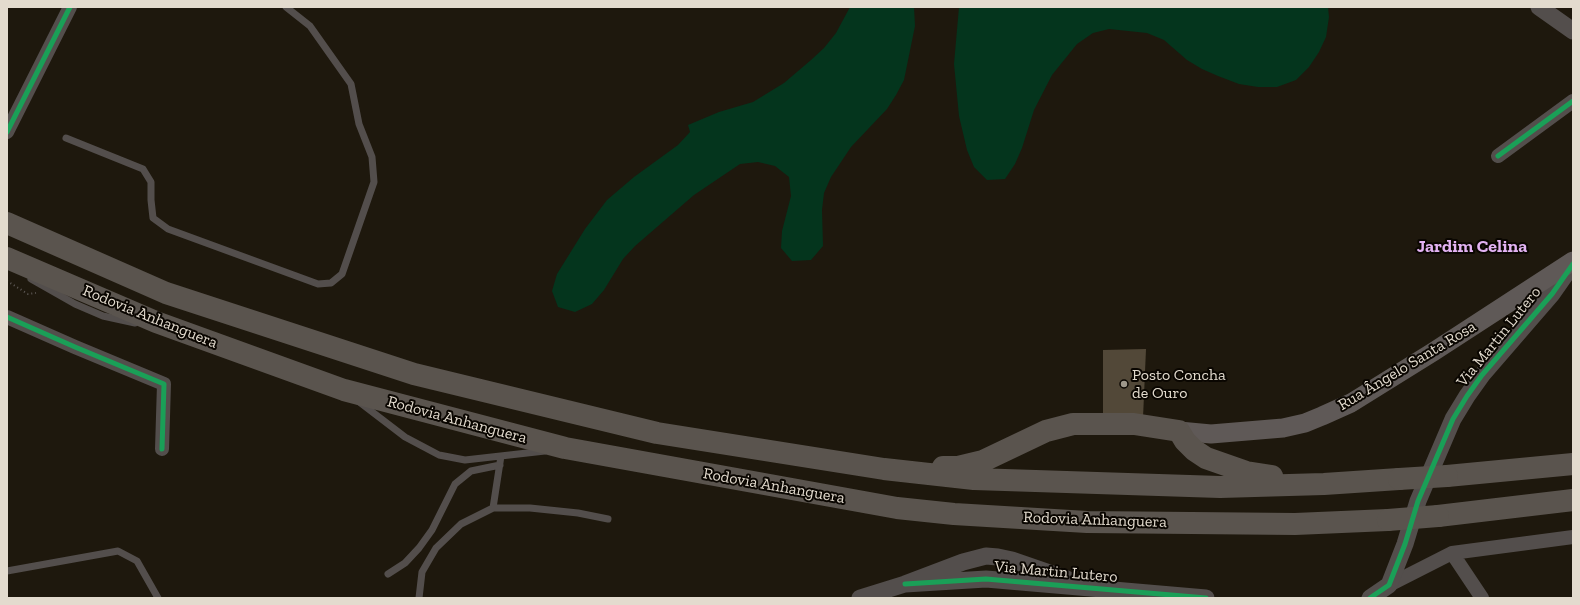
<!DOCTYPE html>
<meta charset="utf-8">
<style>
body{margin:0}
#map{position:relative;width:1580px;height:605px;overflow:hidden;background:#1e180d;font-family:"Zilla Slab",serif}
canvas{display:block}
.frame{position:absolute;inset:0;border:8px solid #e3dbce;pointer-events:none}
</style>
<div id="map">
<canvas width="1580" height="605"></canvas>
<div class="frame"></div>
</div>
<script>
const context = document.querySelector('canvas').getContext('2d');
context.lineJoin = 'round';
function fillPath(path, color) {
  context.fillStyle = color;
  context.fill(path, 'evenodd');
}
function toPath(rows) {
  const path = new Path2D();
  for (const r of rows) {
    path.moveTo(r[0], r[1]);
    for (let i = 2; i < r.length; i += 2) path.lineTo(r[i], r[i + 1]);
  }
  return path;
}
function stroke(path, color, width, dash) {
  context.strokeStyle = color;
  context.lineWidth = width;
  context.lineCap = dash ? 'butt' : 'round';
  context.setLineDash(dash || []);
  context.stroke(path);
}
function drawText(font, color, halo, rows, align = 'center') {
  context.font = font + ' "Zilla Slab",serif';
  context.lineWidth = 4;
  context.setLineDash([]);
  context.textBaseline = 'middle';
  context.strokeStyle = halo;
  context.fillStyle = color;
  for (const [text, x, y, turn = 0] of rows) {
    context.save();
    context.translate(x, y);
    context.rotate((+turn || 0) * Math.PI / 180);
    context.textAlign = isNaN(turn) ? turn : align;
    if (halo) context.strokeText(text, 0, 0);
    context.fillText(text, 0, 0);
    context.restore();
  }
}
const green = toPath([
 [850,7,914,7,915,26,904,80,896,95,887,109,851,147,831,177,824,193,822,210,823,246,811,260,792,261,781,248,782,231,791,196,789,177,775,166,758,162,740,164,694,195,635,246,623,259,604,290,592,304,575,312,558,307,552,291,557,274,585,229,607,200,634,177,678,145,690,132,688,125,719,112,753,102,784,83,811,60,824,48,836,33],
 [959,7,1328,7,1329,17,1326,37,1319,52,1309,67,1296,80,1277,87,1258,87,1239,84,1218,76,1202,69,1187,60,1164,40,1147,33,1109,29,1093,33,1077,44,1052,75,1034,110,1022,148,1015,164,1005,179,987,180,974,167,967,150,959,116,954,64]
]);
const building = toPath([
 [1146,349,1143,418,1103,419,1103,350]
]);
const path = toPath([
 [7,281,28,294,36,293]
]);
const service = toPath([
 [66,138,143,169,151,182,151,200,153,218,168,229,318,284,331,283,342,274,374,182,372,157,359,124,351,84,310,26,286,7],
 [31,279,75,304,103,316,135,323],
 [358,401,405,437,439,455,465,460,545,451],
 [501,456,493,508,530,508,578,513,608,519],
 [7,571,118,551,137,561,158,598],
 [388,574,405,563,419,548,432,530,455,484,471,471,500,465],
 [419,598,422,572,436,548,461,524,493,508]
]);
const minor = toPath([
 [7,132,70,7],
 [1498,156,1573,101],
 [7,317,75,347,164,384,162,449],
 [1452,553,1482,598],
 [1389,585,1452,553,1573,537]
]);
const tertiary = toPath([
 [1539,7,1573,31],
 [905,584,986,579,1206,598],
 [860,598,905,584,963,562,986,556,998,557,1012,560,1067,579],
 [1370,598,1389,585,1405,544,1418,501,1453,419,1467,396,1482,375,1552,294,1573,264]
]);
const secondary = toPath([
 [1179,431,1211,434,1283,428,1305,423,1322,416,1351,403,1433,352,1573,261]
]);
const motorway = toPath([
 [7,223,166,293,414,374,657,433,884,469,974,479,1220,487,1324,484,1399,479],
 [7,258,156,322,344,390,565,448,897,508,954,514,1087,522,1295,524,1388,520],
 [943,467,958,467,983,461,1046,431,1073,424,1134,424,1179,431,1185,441,1194,450,1206,458,1246,472,1272,476],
 [1447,476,1573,464],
 [1438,516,1573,500]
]);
const motorwayBridge = toPath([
 [1399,479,1447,476],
 [1388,520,1438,516]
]);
const cycleway = toPath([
 [7,132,70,7],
 [1498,156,1573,101],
 [7,317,75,347,164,384,162,449],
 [905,584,986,579,1206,598],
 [1370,598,1389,585,1405,544,1418,501,1453,419,1467,396,1482,375,1552,294,1573,264]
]);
const markers = [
 [1124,384,4,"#9e978a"]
];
const streetNames = [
 ["Rodovia Anhanguera",150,317,22],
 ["Via Martin Lutero",1499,337,-51],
 ["Rua Ângelo Santa Rosa",1407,366,-31],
 ["Rodovia Anhanguera",457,420,15],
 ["Rodovia Anhanguera",774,486,10],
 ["Rodovia Anhanguera",1095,520,2],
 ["Via Martin Lutero",1056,572,5]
];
const poiNames = [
 ["Posto Concha",1132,375],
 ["de Ouro",1132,393]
];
const quarterNames = [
 ["Jardim Celina",1472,247]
];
fillPath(green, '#04351d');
fillPath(building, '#524838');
stroke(path, '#5f5a57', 2, [1, 3]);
stroke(service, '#534e4c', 7);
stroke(minor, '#534e4c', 14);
stroke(tertiary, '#534e4c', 17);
stroke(secondary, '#5f5957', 19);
stroke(motorway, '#5a544e', 22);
stroke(motorwayBridge, '#5a544e', 22);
stroke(cycleway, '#1a9f57', 5);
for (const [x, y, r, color] of markers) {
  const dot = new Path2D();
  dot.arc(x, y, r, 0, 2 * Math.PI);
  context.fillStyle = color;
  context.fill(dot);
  stroke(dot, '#0a0601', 1.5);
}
drawText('16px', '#e3dbce', '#0a0601', streetNames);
drawText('16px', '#e3dbce', '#0a0601', poiNames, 'left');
drawText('bold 18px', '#e3b3f3', '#0a0601', quarterNames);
</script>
